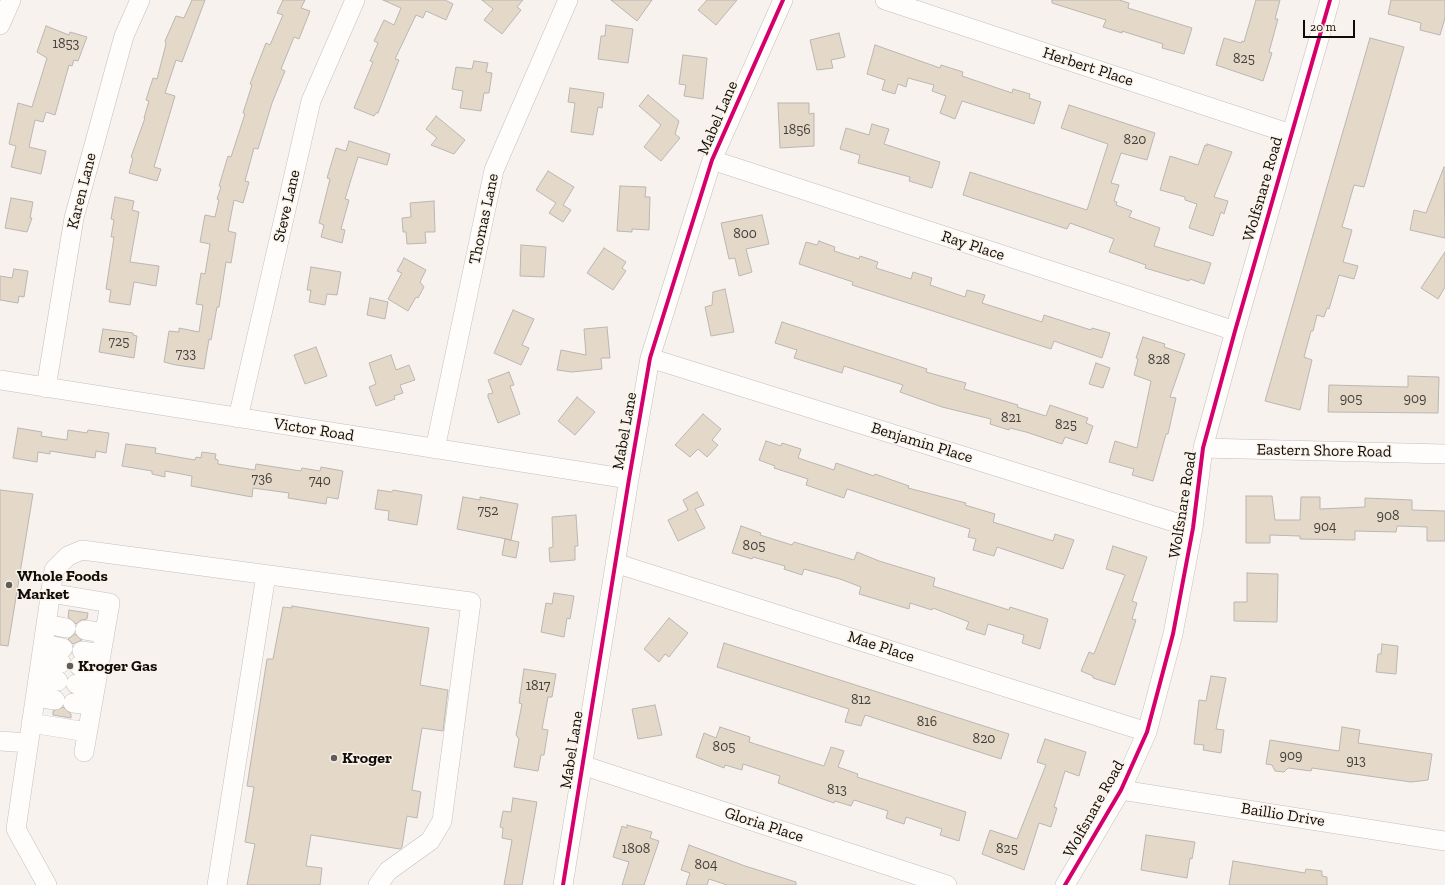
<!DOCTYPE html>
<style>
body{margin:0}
#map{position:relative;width:1445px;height:885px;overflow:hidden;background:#f7f2ed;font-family:"Zilla Slab",serif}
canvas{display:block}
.scale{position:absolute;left:1303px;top:20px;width:52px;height:18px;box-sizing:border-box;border:2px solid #0e0c09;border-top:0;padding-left:5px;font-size:12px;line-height:14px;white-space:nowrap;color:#0e0c09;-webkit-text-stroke:3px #fbf3e9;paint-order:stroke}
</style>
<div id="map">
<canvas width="1445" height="885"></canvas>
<div class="scale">20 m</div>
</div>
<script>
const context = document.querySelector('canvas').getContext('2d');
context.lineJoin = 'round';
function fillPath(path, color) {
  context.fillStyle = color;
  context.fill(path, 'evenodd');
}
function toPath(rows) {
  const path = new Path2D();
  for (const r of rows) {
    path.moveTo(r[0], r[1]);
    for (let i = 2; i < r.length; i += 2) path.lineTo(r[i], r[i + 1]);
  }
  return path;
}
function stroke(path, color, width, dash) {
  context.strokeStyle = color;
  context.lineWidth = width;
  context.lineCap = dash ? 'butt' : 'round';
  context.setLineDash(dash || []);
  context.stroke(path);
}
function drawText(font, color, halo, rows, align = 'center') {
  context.font = font + ' "Zilla Slab",serif';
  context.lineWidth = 3;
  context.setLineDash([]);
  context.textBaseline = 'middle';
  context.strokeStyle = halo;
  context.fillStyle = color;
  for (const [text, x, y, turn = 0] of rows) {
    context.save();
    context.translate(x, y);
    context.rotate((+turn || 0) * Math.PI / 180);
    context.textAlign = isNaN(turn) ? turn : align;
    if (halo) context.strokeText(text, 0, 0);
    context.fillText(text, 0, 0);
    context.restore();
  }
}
const building = toPath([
 [192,0,205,0,182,62,176,60,165,93,175,96,154,167,161,169,157,181,129,173,133,158,131,157,145,118,144,118,149,101,146,100,153,78,157,79,166,44,165,41,176,16,184,18,192,0],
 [283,0,305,0,301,8,310,11,299,39,294,37,281,69,285,71,272,103,258,149,254,148,245,181,249,182,243,203,234,200,228,231,236,233,231,263,226,262,219,307,217,307,211,340,209,339,204,369,176,365,164,362,169,331,179,332,179,328,199,332,203,305,196,304,201,273,205,274,210,244,200,242,205,215,215,217,219,200,217,199,221,187,219,186,228,156,231,157,245,114,243,113,252,85,250,84,266,43,270,45,283,15,277,13,283,0],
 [383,0,445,0,453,4,446,20,426,11,423,18,416,15,395,59,399,60,378,113,376,113,374,116,354,108,373,62,370,61,378,43,374,41,384,20,394,25,401,8,383,0],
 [482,0,523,0,517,7,521,10,502,34,484,20,493,9,482,0],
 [611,0,652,0,637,21,611,0],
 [707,0,737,0,716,25,698,10,707,0],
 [1052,0,1119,0,1129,3,1128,8,1192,28,1184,54,1162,48,1163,44,1122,31,1122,33,1103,27,1106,20,1052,3,1052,0],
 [1256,0,1280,0,1275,19,1278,19,1269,52,1272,53,1263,81,1216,65,1224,38,1241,43,1242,41,1244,42,1256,0],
 [1391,0,1445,0,1445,18,1440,35,1420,30,1421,23,1388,14,1391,0],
 [606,25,633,29,628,63,598,59,601,36,605,36,606,25],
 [46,26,69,35,70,32,87,37,78,61,74,60,72,66,69,65,55,115,46,112,43,122,35,120,29,147,46,151,41,174,11,167,16,146,9,144,18,103,32,107,47,58,37,52,46,26],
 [839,33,845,57,831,60,833,68,817,70,810,40,839,33],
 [1370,38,1404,47,1364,187,1354,185,1342,227,1352,230,1343,262,1358,266,1354,279,1339,275,1329,309,1327,308,1324,317,1317,315,1313,331,1311,331,1304,357,1312,360,1300,410,1265,401,1370,38],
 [875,45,940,68,941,65,963,72,962,76,1012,93,1013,89,1030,94,1029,98,1041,102,1034,124,962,101,955,119,940,113,946,96,932,91,934,85,908,78,906,87,898,84,895,94,882,90,885,80,867,74,875,45],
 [683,55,707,58,703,99,684,96,686,85,679,84,683,55],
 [474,61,488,63,486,72,492,73,489,93,484,93,481,111,460,108,463,91,452,89,456,67,472,69,474,61],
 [570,88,604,93,602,108,598,107,593,135,571,132,575,103,568,102,570,88],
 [648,95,679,121,675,134,680,138,661,161,644,147,661,125,639,106,648,95],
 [778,103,809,103,809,114,814,113,814,146,780,148,778,103],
 [1069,105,1155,133,1147,160,1121,153,1111,183,1119,185,1114,201,1117,202,1116,205,1132,211,1129,217,1160,228,1154,246,1211,263,1204,284,1190,279,1189,281,1145,268,1146,265,1109,252,1114,239,1070,223,1067,229,963,195,970,172,1087,210,1108,144,1061,128,1069,105],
 [436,116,465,140,454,154,431,145,437,138,426,129,436,116],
 [872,124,889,129,884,144,940,162,932,188,909,181,910,177,858,163,860,155,840,149,846,128,869,135,872,124],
 [349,141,390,154,387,165,358,157,345,199,349,200,341,229,345,230,342,243,321,237,324,225,319,223,330,179,327,178,336,148,346,151,349,141],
 [1207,144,1232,152,1214,197,1228,201,1224,214,1221,212,1213,236,1189,228,1197,204,1185,200,1185,197,1160,190,1170,156,1198,165,1205,145,1207,146,1207,144],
 [1444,167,1445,238,1410,230,1414,210,1426,213,1444,167],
 [548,171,574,187,563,205,571,210,563,222,549,213,556,203,536,190,548,171],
 [620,186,646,187,645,197,650,197,649,230,632,229,632,232,617,231,620,186],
 [115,197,134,201,132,210,139,212,130,262,159,266,156,286,134,282,130,305,109,302,111,290,106,289,114,237,111,237,114,220,111,219,115,197],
 [11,198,33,202,30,218,32,218,27,232,5,228,11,198],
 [434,201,435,232,425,232,426,243,407,244,406,232,403,232,402,218,411,217,410,203,434,201],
 [762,215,769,244,746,249,752,272,739,276,735,258,729,259,721,223,762,215],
 [819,241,835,247,834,251,859,259,860,256,878,262,876,268,911,279,913,272,932,278,930,285,965,297,967,290,985,295,982,303,1042,322,1044,315,1091,330,1092,328,1110,333,1102,358,1054,341,1051,349,852,285,853,282,799,264,806,242,817,245,819,241],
 [521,245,546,247,544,277,520,276,521,245],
 [604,248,626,262,622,268,626,271,613,290,587,273,604,248],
 [1445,252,1445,287,1438,299,1421,288,1445,252],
 [404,258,426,270,420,282,424,287,418,298,416,297,408,311,388,299,402,273,397,271,404,258],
 [311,267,341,272,337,295,327,294,325,305,309,302,311,290,307,290,311,267],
 [14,269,28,271,24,297,19,296,18,303,0,300,0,276,12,278,14,269],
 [725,289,734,332,711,336,705,307,712,305,713,292,725,289],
 [370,298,388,302,385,319,367,315,370,298],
 [513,310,534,319,522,345,529,348,521,365,494,353,513,310],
 [782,322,927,369,926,372,966,383,964,389,1018,405,1017,407,1046,416,1050,405,1088,418,1086,423,1093,426,1087,444,1065,437,1062,444,1026,432,1010,428,1009,430,990,424,991,419,942,407,900,392,903,385,866,373,844,366,842,373,794,358,797,350,775,343,782,322],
 [607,327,610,358,601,358,602,369,572,372,557,370,561,350,586,355,584,329,607,327],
 [103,329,133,333,133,335,137,336,134,358,99,352,103,329],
 [1143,337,1165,344,1164,347,1185,354,1170,397,1176,398,1168,434,1166,434,1153,481,1132,475,1134,469,1109,462,1115,441,1137,448,1151,381,1134,375,1138,359,1136,358,1143,337],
 [316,347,327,376,305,384,294,355,316,347],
 [391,355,396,370,409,365,415,380,400,385,403,393,394,396,395,399,376,406,369,387,376,384,369,363,391,355],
 [1096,363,1110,368,1103,388,1089,384,1096,363],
 [509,372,514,385,510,386,520,414,498,423,488,397,488,394,493,393,488,380,509,372],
 [1408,376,1439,377,1438,413,1328,412,1329,385,1408,387,1408,376],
 [577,397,595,412,575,435,558,421,577,397],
 [703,414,721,429,712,440,718,445,707,457,698,449,690,457,675,445,703,414],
 [18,428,42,432,41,436,67,440,68,430,87,433,88,430,109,433,106,453,96,451,95,458,50,451,50,454,38,452,37,462,13,458,18,428],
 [766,441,781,446,782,443,801,449,798,458,834,470,836,463,874,476,875,474,909,486,908,488,966,503,965,505,995,514,993,522,1053,541,1055,534,1074,540,1063,569,997,547,994,556,973,550,976,539,968,537,970,529,847,489,844,498,806,485,808,479,774,468,775,466,759,460,766,441],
 [126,444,156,448,155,453,195,460,196,457,201,458,202,452,216,454,215,459,218,460,218,464,255,470,256,464,301,471,302,468,320,471,321,467,343,471,338,499,327,497,326,504,288,498,289,493,253,488,252,497,191,486,192,476,165,471,165,477,152,474,152,471,122,466,126,444],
 [0,490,33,494,8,646,0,645,0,490],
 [378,490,392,492,393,490,422,495,417,525,388,520,389,511,375,509,378,490],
 [697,492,704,505,695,509,705,528,678,541,668,520,688,510,683,500,697,492],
 [1246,496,1272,496,1275,520,1300,520,1301,497,1320,497,1320,509,1365,507,1365,498,1412,500,1412,510,1445,511,1445,541,1427,541,1427,527,1397,526,1396,532,1355,531,1355,540,1300,539,1300,536,1270,535,1270,543,1246,543,1246,496],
 [463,497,480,500,480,497,518,504,511,540,457,529,463,497],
 [576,515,578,546,575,546,575,560,550,562,549,548,553,547,552,517,576,515],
 [741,526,761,533,760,535,792,545,794,542,854,560,857,552,879,561,935,578,933,586,1009,610,1010,607,1048,619,1040,649,1022,643,1024,635,988,624,985,635,966,629,969,622,933,608,932,610,910,603,909,609,859,594,861,587,840,579,804,569,802,575,784,569,785,566,753,557,752,559,732,553,741,526],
 [505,539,519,542,516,558,502,555,505,539],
 [1113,546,1147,557,1132,601,1137,603,1132,619,1136,620,1115,685,1093,678,1093,676,1081,671,1089,652,1094,654,1125,575,1106,569,1113,546],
 [1247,573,1278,574,1277,622,1234,621,1234,602,1247,602,1247,573],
 [554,593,574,596,570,619,567,618,564,637,541,632,546,603,552,604,554,593],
 [292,606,429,628,420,685,448,690,443,731,422,728,412,790,421,792,417,818,407,816,402,847,400,849,311,835,306,866,322,868,320,885,247,885,255,844,245,842,254,787,247,786,267,659,273,659,283,607,292,608,292,606],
 [69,610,88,613,87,619,81,620,76,624,68,617,69,610],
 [669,618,688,633,669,657,665,654,659,662,644,649,669,618],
 [75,634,82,640,73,644,68,639,75,634],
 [724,643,1009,734,1001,759,865,715,861,726,845,722,849,709,717,667,724,643],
 [1382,644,1398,646,1396,674,1376,672,1378,654,1381,654,1382,644],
 [524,669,556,674,552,697,548,697,542,729,548,730,544,755,541,755,538,771,514,767,519,739,516,735,522,704,519,703,524,669],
 [1211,676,1226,678,1216,729,1224,730,1221,753,1203,750,1204,745,1194,744,1199,700,1206,701,1211,676],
 [655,705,662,735,638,739,632,709,655,705],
 [63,707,71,714,71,718,53,715,53,711,63,707],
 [720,727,750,737,749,742,824,766,831,747,844,751,838,767,858,774,857,777,966,812,959,841,940,835,942,829,906,817,904,824,886,818,888,811,854,800,851,806,835,801,834,803,778,783,780,776,743,764,742,770,725,765,724,768,696,757,704,733,716,738,720,727],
 [1342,727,1360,730,1358,743,1432,754,1428,780,1411,782,1312,768,1311,771,1288,768,1284,772,1275,771,1272,765,1266,764,1270,740,1339,751,1342,727],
 [1045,739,1086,752,1079,776,1065,771,1054,807,1057,808,1051,827,1039,823,1024,870,982,854,990,830,1017,839,1046,765,1037,762,1045,739],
 [513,798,537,802,522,885,504,885,512,840,502,838,503,828,500,827,503,811,511,812,513,798],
 [627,825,652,832,650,838,659,841,644,885,622,885,629,862,613,857,622,826,627,828,627,825],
 [1146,835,1195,842,1192,859,1190,858,1187,878,1141,870,1146,835],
 [689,845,745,866,796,882,796,885,727,885,709,879,707,885,686,885,690,873,681,870,689,845],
 [1233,861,1305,873,1306,869,1322,871,1322,876,1327,877,1327,885,1229,885,1233,861]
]);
const minor = toPath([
 [885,0,1291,134],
 [0,25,11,0],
 [712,160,1235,331],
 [650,358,1193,528],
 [0,380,629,479],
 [46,388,74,218,124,36,140,0],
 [238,418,311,101,355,0],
 [1203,448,1445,454],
 [435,449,494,170,568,0],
 [615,563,1147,732],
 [50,593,110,603,84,752],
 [46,624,66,628],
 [85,630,104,633],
 [43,644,63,648],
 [82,651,101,654],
 [41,660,61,663],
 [79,666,98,669],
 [38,678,58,681],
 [76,684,95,687],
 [35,697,55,700],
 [73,703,92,705],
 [31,723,87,732],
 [0,741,28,743],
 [582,765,947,885],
 [1121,790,1445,841],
 [47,885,16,829,54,570,68,556,82,550,471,602,442,821,430,841,388,871,378,885],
 [217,885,266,575],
 [563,885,629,479,650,358,712,160,783,0],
 [1065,885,1121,790,1147,732,1173,634,1193,528,1203,448,1235,331,1330,0]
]);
const cycleway = toPath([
 [563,885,629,479,650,358,712,160,783,0],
 [1065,885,1121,790,1147,732,1173,634,1193,528,1203,448,1235,331,1330,0]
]);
const markers = [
 [9,585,4,"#605c59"],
 [70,666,4,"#605c59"],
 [334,758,4,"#605c59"]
];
const numberNames = [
 ["1853",66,44],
 ["825",1244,59],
 ["1856",797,130],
 ["820",1135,140],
 ["800",745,234],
 ["725",119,342],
 ["733",186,354],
 ["828",1159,360],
 ["905",1351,399],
 ["909",1415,399],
 ["821",1011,418],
 ["825",1066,425],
 ["736",262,479],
 ["740",320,481],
 ["752",488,511],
 ["908",1388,516],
 ["904",1325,527],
 ["805",754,546],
 ["1817",538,686],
 ["812",861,700],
 ["816",927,722],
 ["820",984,739],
 ["805",724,747],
 ["909",1291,756],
 ["913",1356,761],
 ["813",837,790],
 ["1808",636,849],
 ["825",1007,849],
 ["804",706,865]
];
const streetNames = [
 ["Herbert Place",1088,67,18],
 ["Mabel Lane",718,118,-67],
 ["Wolfsnare Road",1263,189,-74],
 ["Karen Lane",82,191,-76],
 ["Steve Lane",287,206,-77],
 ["Thomas Lane",484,219,-78],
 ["Ray Place",973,246,18],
 ["Victor Road",314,430,9],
 ["Mabel Lane",625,431,-80],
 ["Benjamin Place",922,443,17],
 ["Eastern Shore Road",1324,451,1],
 ["Wolfsnare Road",1183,505,-81],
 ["Mae Place",881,647,18],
 ["Mabel Lane",572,750,-81],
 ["Wolfsnare Road",1094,809,-61],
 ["Baillio Drive",1283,815,9],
 ["Gloria Place",764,825,18]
];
const poiNames = [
 ["Whole Foods",17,576],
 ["Market",17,594],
 ["Kroger Gas",78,666],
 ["Kroger",342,758]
];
fillPath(building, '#e4d8c9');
stroke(building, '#bab6b2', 1);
stroke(minor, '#c3bfbc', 20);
stroke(minor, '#fefdfc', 19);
stroke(cycleway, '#d6006c', 4);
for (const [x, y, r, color] of markers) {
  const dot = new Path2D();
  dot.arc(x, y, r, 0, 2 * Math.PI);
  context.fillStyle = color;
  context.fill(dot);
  stroke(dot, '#fbf3e9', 1.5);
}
drawText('14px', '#443f39', null, numberNames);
drawText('16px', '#0e0c09', '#fbf3e9', streetNames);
drawText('bold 16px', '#0e0c09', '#fbf3e9', poiNames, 'left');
</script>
